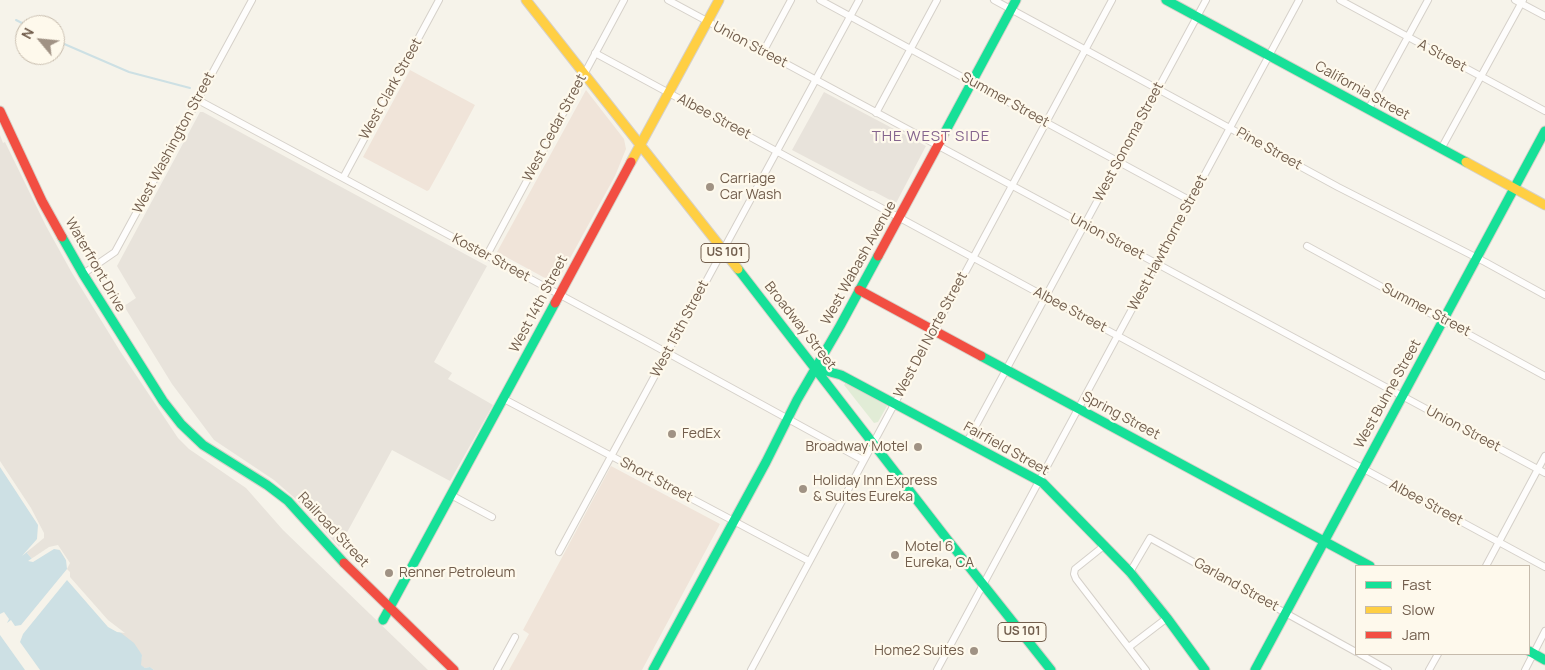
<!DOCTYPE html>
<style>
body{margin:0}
#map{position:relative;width:1545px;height:670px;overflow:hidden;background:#f6f3ea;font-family:Manrope,sans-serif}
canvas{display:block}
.legend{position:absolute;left:1355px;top:565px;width:175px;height:90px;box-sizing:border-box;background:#fef9ec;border:1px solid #c6bbac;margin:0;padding:6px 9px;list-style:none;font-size:15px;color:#725e4d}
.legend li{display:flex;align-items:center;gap:10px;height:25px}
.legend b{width:25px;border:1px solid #c6bbac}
.north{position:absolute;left:15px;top:15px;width:50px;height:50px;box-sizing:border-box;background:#fef9ec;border:1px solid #c6bbac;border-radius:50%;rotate:298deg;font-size:14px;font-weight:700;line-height:20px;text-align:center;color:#725e4d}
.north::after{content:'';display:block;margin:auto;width:18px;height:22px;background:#a09284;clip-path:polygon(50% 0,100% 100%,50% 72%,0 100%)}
</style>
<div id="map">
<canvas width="1545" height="670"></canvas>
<ul class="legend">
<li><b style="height:6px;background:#16e098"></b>Fast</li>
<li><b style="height:6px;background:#ffcf43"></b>Slow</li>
<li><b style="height:6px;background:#f24e42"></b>Jam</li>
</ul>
<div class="north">N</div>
</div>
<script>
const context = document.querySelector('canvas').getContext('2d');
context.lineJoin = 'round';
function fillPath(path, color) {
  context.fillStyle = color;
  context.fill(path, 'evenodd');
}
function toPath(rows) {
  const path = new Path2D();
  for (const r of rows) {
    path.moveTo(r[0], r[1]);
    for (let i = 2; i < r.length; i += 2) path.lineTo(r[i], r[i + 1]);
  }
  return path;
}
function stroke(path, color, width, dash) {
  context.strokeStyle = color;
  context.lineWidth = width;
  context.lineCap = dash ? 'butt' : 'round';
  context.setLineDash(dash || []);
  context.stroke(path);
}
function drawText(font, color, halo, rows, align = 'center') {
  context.font = font + ' Manrope,sans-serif';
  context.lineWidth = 4.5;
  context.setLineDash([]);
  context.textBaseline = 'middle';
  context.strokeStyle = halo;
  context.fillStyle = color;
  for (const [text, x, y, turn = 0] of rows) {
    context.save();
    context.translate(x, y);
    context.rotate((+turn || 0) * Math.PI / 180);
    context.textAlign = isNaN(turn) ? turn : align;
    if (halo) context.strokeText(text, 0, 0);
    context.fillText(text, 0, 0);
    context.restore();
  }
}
const commercial = toPath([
 [410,70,475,105,444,163,429,190,427,191,363,157],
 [586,90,624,139,626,149,615,176,556,284,497,252],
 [611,466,720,524,642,670,509,670,529,634,523,630]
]);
const industrial = toPath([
 [824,92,926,146,895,205,890,200,873,191,870,191,792,150],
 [200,112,203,112,487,266,434,362,452,373,448,379,493,405,450,481,392,450,339,547,298,501,274,480,214,440,172,384,124,306,136,298,117,266],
 [0,135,3,143,5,142,46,226,72,273,120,351,178,438,189,449,246,488,283,530,428,670,154,670,150,667,145,668,140,665,142,655,107,622,33,560,27,553,0,464]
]);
const green = toPath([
 [846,382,887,406,878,422,874,423,844,385]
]);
const water = toPath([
 [0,464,39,525,42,533,27,553,33,560,50,549,58,548,68,563,67,569,69,579,107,622,134,643,142,655,141,665,145,668,150,667,154,670,0,670]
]);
const pier = toPath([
 [0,461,31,508,44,533,44,538,22,556,37,539,38,525,0,467],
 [58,545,70,563,67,569,70,572,70,577,108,620,125,633,117,632,108,627,67,580,23,634,20,642,40,670,25,670,0,635,0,614,4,612,9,619,7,623,11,620,15,626,21,625,67,569,66,560,60,550,54,549,33,562,28,561,49,547]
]);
const stream = toPath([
 [16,20,26,25],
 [55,40,129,72,190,88]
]);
const street = toPath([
 [668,0,1545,473],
 [820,0,1191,201],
 [994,0,1338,187,1485,262,1545,295],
 [1340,0,1545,111],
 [1515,0,1545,16],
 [763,52,791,0],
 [595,53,1545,567],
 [198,100,644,340,863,460],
 [1368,110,1428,0],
 [876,113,937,0],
 [1441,149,1523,0],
 [343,178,439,0],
 [1307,246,1545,376],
 [487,255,624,0],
 [83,274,115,252,252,0],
 [504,399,809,561],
 [967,442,1206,0],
 [451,495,492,517],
 [1105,545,1075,569,1074,574,1076,579,1146,670],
 [559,552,859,0],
 [1486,566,1545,456],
 [1130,572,1150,538,1356,652],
 [1129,647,1167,618],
 [1360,654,1388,670],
 [497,670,515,637],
 [751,670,1112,0],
 [937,670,1299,0],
 [1429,670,1438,654],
 [1525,670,1545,631]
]);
const fast = toPath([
 [1166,0,1466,162],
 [944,134,1016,0],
 [62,237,83,274,163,401,181,424,203,445,267,485,288,501,344,563],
 [738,269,947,539,1051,670],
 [981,356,1370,566],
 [816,368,841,375,1043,483,1130,572,1167,618,1205,670],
 [383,620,555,303],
 [1529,651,1545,660],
 [653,670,766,462,797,400,840,326,878,256],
 [1255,670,1545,131]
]);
const slow = toPath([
 [526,0,738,269],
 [631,162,719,0],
 [1466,162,1545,205]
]);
const jam = toPath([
 [0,111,42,201,62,237],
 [878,256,944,134],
 [859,290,981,356],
 [555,303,631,162],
 [344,563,454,670]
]);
const markers = [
 [710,187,5,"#a09284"],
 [672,434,5,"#a09284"],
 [918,447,5,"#a09284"],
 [803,489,5,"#a09284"],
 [895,555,5,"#a09284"],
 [389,573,5,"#a09284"],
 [974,651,5,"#a09284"]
];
const shields = [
 [725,253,48],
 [1022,632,48]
];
const shieldNames = [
 ["US 101",725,253],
 ["US 101",1022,632]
];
const streetNames = [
 ["Union Street",750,45,28],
 ["A Street",1442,56,28],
 ["West Clark Street",391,89,-61],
 ["California Street",1362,91,29],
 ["Summer Street",1005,100,29],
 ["Albee Street",714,117,28],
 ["West Cedar Street",555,128,-62],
 ["West Sonoma Street",1129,142,-62],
 ["West Washington Street",174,143,-62],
 ["Pine Street",1269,149,29],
 ["Union Street",1107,237,28],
 ["West Hawthorne Street",1168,243,-62],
 ["Koster Street",491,258,28],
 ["West Wabash Avenue",859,263,-61],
 ["Waterfront Drive",95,265,60],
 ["West 14th Street",539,304,-62],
 ["Albee Street",1070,310,28],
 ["Summer Street",1426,310,28],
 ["Broadway Street",800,326,52],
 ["West 15th Street",680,329,-62],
 ["West Del Norte Street",931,335,-62],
 ["West Buhne Street",1388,394,-61],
 ["Spring Street",1121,416,28],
 ["Union Street",1463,429,28],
 ["Fairfield Street",1006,449,29],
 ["Short Street",656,480,28],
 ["Albee Street",1426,503,28],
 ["Railroad Street",333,530,47],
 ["Garland Street",1236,585,29]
];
const poiNames = [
 ["Carriage",720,179],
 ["Car Wash",720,195],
 ["FedEx",682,434],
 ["Broadway Motel",908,447,"right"],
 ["Holiday Inn Express",813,481],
 ["& Suites Eureka",813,497],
 ["Motel 6",905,547],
 ["Eureka, CA",905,563],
 ["Renner Petroleum",399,573],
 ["Home2 Suites",964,651,"right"]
];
const neighbourhoodNames = [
 ["THE WEST SIDE",931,137]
];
fillPath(commercial, '#f0e4d9');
fillPath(industrial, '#e8e3db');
fillPath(green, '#e1ecd6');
fillPath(water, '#cde0e4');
fillPath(pier, '#f6f3ea');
stroke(stream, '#cde0e4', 2);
stroke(street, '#d5d0c9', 8);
stroke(fast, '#d6d0c8', 11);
stroke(slow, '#d6d0c8', 11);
stroke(jam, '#d6d0c8', 11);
stroke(street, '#fefdfc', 6);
stroke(fast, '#16e098', 9);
stroke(slow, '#ffcf43', 9);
stroke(jam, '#f24e42', 9);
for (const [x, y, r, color] of markers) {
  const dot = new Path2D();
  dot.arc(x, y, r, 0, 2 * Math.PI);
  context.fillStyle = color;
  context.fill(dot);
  stroke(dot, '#fef9ec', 2);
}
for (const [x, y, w] of shields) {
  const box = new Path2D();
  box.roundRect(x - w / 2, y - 9.5, w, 19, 4);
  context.fillStyle = '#fef9ec';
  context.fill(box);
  stroke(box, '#725e4d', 1);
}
drawText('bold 12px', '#725e4d', null, shieldNames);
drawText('14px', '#725e4d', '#fef9ec', streetNames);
drawText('14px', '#725e4d', '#fef9ec', poiNames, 'left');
context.letterSpacing = '1px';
drawText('15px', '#85658e', '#fef9ec', neighbourhoodNames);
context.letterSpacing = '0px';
</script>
